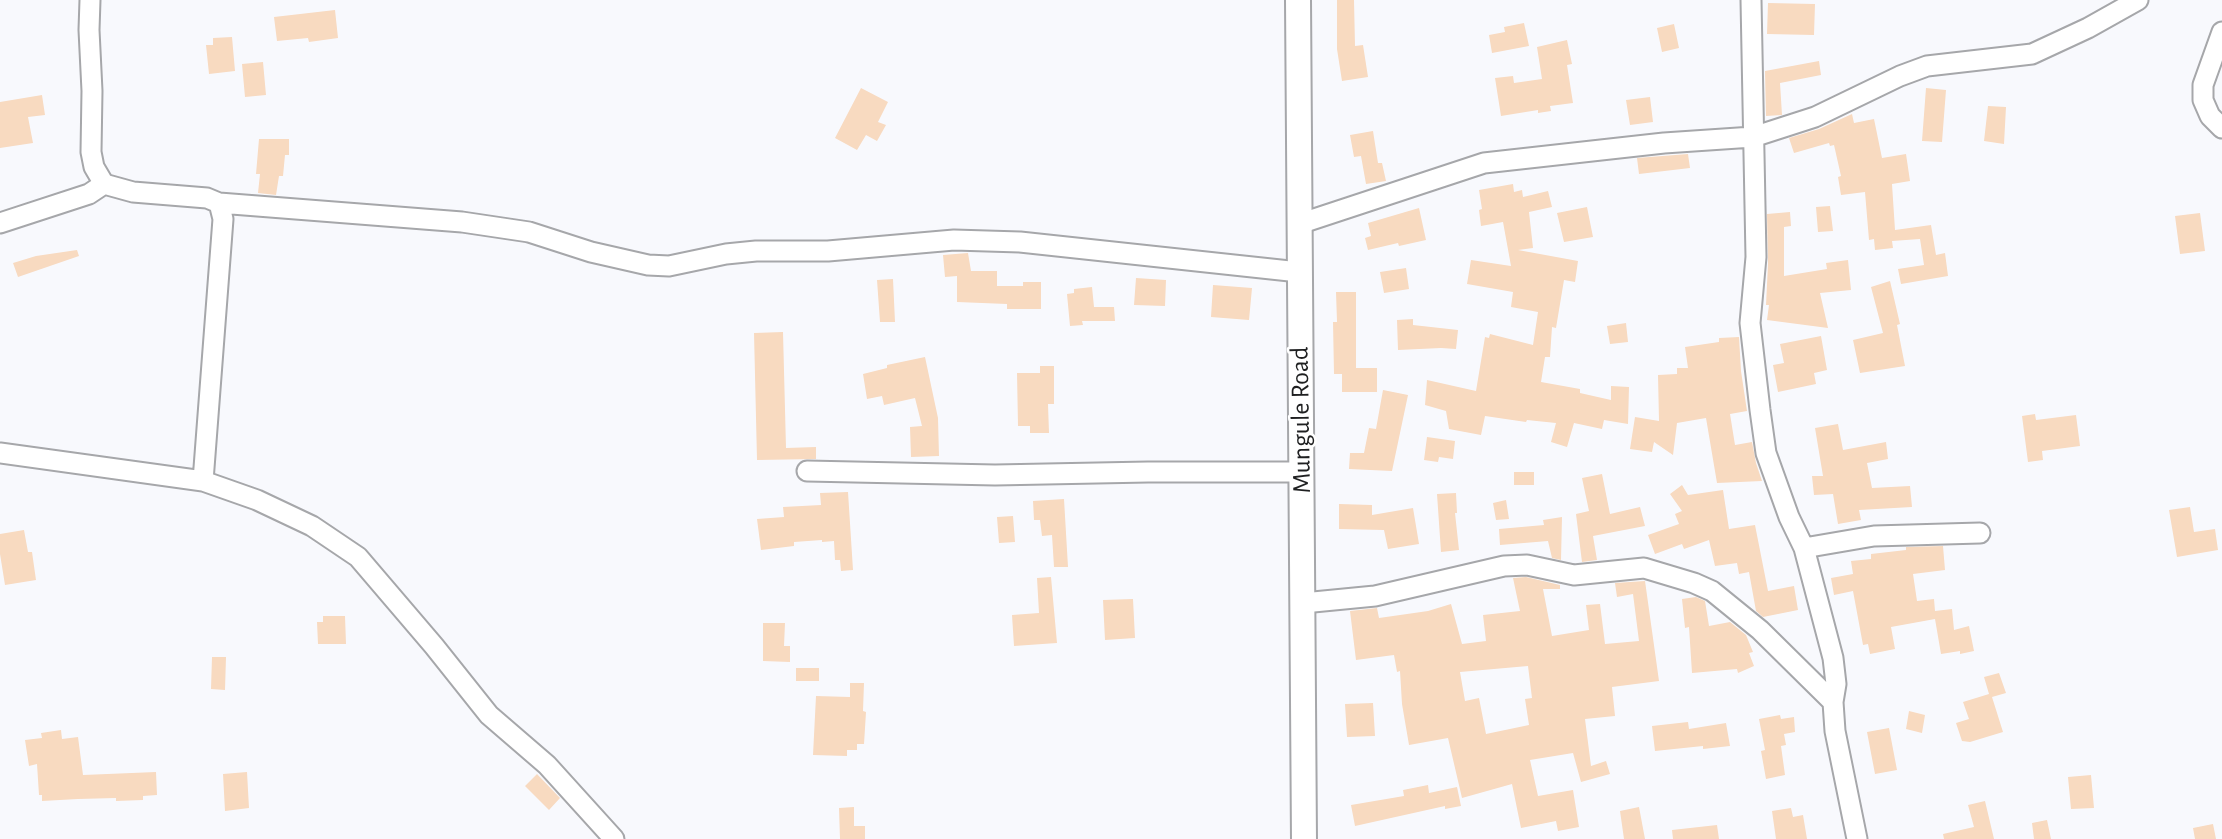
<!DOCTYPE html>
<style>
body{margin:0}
canvas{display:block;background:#f8f9fd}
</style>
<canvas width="2222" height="839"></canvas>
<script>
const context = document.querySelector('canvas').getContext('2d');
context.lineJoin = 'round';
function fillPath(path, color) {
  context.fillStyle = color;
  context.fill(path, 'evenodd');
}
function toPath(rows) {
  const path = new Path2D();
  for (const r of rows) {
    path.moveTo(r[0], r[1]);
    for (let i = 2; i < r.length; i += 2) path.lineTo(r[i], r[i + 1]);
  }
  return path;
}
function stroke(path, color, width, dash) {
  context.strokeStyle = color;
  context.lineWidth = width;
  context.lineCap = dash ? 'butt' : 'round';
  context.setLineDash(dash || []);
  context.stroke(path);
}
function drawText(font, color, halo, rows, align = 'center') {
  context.font = font + ' "Alegreya Sans",sans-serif';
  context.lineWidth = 5;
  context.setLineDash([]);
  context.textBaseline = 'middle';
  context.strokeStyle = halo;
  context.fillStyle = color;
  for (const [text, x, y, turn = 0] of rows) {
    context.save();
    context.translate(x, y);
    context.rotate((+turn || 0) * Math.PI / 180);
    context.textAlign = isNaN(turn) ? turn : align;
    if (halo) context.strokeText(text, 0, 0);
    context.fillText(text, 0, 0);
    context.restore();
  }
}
const building = toPath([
 [1337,0,1354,0,1355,46,1363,45,1368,77,1342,81,1337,49],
 [1768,3,1815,4,1814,35,1767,34],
 [335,10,338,38,309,42,308,38,277,41,274,17],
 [1524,23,1529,46,1492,53,1489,35,1505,32,1504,27],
 [1674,24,1679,48,1662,52,1657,28],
 [232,37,235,71,209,74,206,45,213,45,213,38],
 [1567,40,1572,64,1567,65,1573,103,1550,106,1551,111,1538,113,1538,110,1501,116,1495,78,1513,76,1514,83,1542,79,1537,47],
 [1819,61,1821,75,1780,83,1782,115,1766,116,1765,71],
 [263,62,266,95,245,97,242,64],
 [861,88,888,102,878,122,886,125,877,141,866,135,857,150,835,138],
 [1926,88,1946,90,1942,142,1922,141],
 [42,95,45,115,28,117,33,143,0,148,0,102],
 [1650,97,1653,122,1630,125,1626,100],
 [1988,106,2006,107,2004,144,1984,141],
 [1852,114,1854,123,1874,119,1882,158,1906,154,1910,181,1892,184,1895,230,1931,225,1936,255,1945,253,1948,276,1901,284,1898,269,1924,265,1920,239,1892,241,1893,248,1875,250,1874,239,1869,240,1865,192,1841,195,1838,177,1841,176,1834,145,1830,146,1829,143,1794,153,1789,138,1819,129],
 [1373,131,1378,163,1382,163,1386,181,1366,184,1361,156,1354,157,1350,135],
 [259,139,289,139,289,155,285,155,283,176,279,176,276,195,258,193,260,174,256,174],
 [1688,154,1690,168,1639,174,1637,158],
 [1513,184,1514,192,1522,190,1523,197,1548,191,1552,207,1529,212,1533,248,1518,250,1578,261,1575,282,1564,280,1556,328,1552,327,1550,357,1545,357,1541,382,1580,389,1580,393,1611,400,1611,386,1629,387,1628,424,1604,420,1602,429,1574,423,1567,447,1551,442,1556,423,1527,420,1526,422,1485,416,1481,435,1449,429,1446,411,1425,405,1427,380,1476,391,1485,337,1489,338,1490,334,1533,345,1538,312,1511,307,1513,292,1467,284,1471,260,1511,266,1503,222,1481,226,1479,210,1482,209,1479,190],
 [1830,206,1833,231,1818,232,1816,207],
 [1587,207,1593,237,1564,242,1557,213],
 [1419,208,1426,240,1399,246,1398,243,1368,250,1365,238,1371,236,1368,223],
 [1790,212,1791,226,1784,227,1784,276,1827,269,1826,263,1848,260,1851,290,1820,293,1828,328,1767,320,1769,305,1766,305,1768,264,1767,214],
 [2200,213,2205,251,2180,254,2175,216],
 [77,250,79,256,18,277,13,263,36,256],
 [968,253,971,271,997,271,997,286,1023,286,1023,282,1041,282,1041,309,1007,309,1007,304,957,302,957,276,945,277,943,255],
 [1406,268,1409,289,1384,293,1380,272],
 [1136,278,1166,280,1165,306,1134,305],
 [893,279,895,322,880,322,877,280],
 [1890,281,1900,324,1897,325,1905,366,1860,373,1853,340,1883,333,1871,287],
 [1213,285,1252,288,1249,320,1211,317],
 [1092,287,1094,307,1114,307,1115,321,1082,321,1083,325,1070,326,1067,294,1074,293,1074,289],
 [1336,292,1356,292,1356,368,1377,368,1377,392,1342,392,1342,374,1334,374,1333,322,1337,322],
 [1413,319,1413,325,1458,330,1456,349,1441,348,1398,350,1397,320],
 [1626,323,1628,342,1610,344,1607,326],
 [783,332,786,448,816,447,816,459,757,460,754,333],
 [1821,336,1827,370,1814,373,1816,384,1778,392,1773,365,1784,363,1780,344],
 [1739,337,1741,371,1747,411,1730,414,1735,445,1752,442,1756,463,1762,481,1717,483,1706,418,1677,423,1673,455,1654,442,1652,452,1630,449,1635,417,1659,421,1658,375,1677,374,1677,368,1688,368,1685,347,1719,342,1719,338],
 [925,357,938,418,939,456,911,457,910,427,922,426,915,398,884,405,882,396,867,399,863,374,887,368,887,365],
 [1040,366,1054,366,1054,404,1048,404,1049,433,1030,433,1030,426,1018,426,1017,373,1040,373],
 [1383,390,1408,395,1392,471,1349,469,1350,453,1364,453,1369,428,1376,429],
 [2035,414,2036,420,2076,415,2080,446,2042,451,2043,460,2028,462,2022,416],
 [1838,424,1843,450,1886,442,1888,459,1867,463,1872,488,1910,486,1912,507,1859,510,1861,520,1838,524,1833,494,1814,495,1812,476,1823,476,1815,428],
 [1427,437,1455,441,1453,459,1439,457,1438,462,1424,460],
 [1514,472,1534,472,1534,485,1514,485],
 [1602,474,1610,514,1640,507,1645,526,1593,536,1597,560,1582,562,1576,514,1589,511,1582,478],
 [1682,485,1688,495,1723,490,1729,529,1755,525,1768,591,1794,586,1798,610,1763,617,1756,611,1749,572,1739,574,1737,563,1715,566,1709,540,1684,549,1682,544,1655,554,1648,535,1679,524,1675,514,1682,511,1670,494],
 [848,492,853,570,841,571,840,560,835,560,834,541,822,542,822,540,794,542,794,546,761,550,757,519,784,517,783,507,821,505,820,493],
 [1456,493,1457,513,1455,513,1459,550,1441,552,1437,494],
 [1064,499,1068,567,1054,567,1052,535,1042,536,1040,520,1034,520,1033,501],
 [1506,500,1509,519,1496,520,1493,503],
 [1339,504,1372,505,1372,515,1413,508,1419,544,1388,549,1384,530,1339,529],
 [2190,507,2194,532,2215,529,2218,550,2177,557,2169,510],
 [1013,516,1015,542,999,543,997,517],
 [1562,517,1561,560,1552,558,1548,541,1500,545,1499,529,1544,525,1543,520],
 [24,530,28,552,32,552,36,580,5,585,0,554,0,534],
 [1943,546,1945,570,1913,574,1917,601,1934,599,1935,611,1952,609,1954,630,1969,626,1974,651,1960,654,1960,651,1941,654,1935,619,1891,627,1895,649,1870,654,1868,644,1863,645,1853,591,1834,595,1831,578,1853,574,1851,561,1871,559,1871,554,1906,550,1906,547],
 [1051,577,1057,643,1014,646,1012,615,1039,613,1037,578],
 [1526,577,1560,585,1560,589,1543,589,1552,636,1589,630,1586,605,1600,604,1605,644,1639,641,1633,594,1617,597,1615,583,1645,581,1659,681,1612,687,1615,716,1585,719,1591,766,1606,761,1610,774,1581,782,1573,753,1530,760,1538,796,1573,790,1579,827,1558,831,1556,821,1521,828,1512,784,1462,798,1448,738,1409,745,1402,704,1400,671,1397,672,1394,655,1356,660,1350,611,1377,608,1379,618,1428,611,1451,604,1462,644,1486,641,1483,615,1520,611,1513,578],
 [1528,666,1532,698,1525,699,1529,725,1486,734,1479,698,1465,701,1460,672],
 [1696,597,1705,601,1709,626,1730,622,1746,635,1753,652,1749,653,1754,666,1738,673,1737,669,1692,673,1689,627,1685,628,1682,599],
 [1133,599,1135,638,1105,640,1103,600],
 [323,616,345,616,346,644,318,644,317,622,323,622],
 [763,623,785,623,784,646,790,646,790,662,763,661],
 [212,657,226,657,225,690,211,689],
 [796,668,819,668,819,681,796,681],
 [1999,673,2006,693,1992,697,2003,732,1970,742,1962,741,1956,723,1969,719,1963,702,1989,694,1984,677],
 [850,683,864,683,863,711,866,712,864,744,857,744,857,750,847,750,847,756,813,755,816,696,850,697],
 [1373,703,1375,736,1347,737,1345,704],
 [1909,711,1925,715,1922,733,1906,729],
 [1780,715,1781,719,1794,717,1795,732,1784,734,1786,745,1781,746,1785,775,1766,779,1761,751,1765,750,1759,719],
 [1688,722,1689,729,1726,723,1730,746,1703,749,1703,746,1655,751,1652,726],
 [1889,728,1897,770,1875,774,1867,732],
 [61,730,62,739,78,737,83,775,156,772,157,795,143,796,143,800,116,801,116,798,78,799,42,801,42,795,39,795,37,764,29,766,25,740,42,738,41,733],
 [247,772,249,808,225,811,223,774],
 [537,774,560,798,549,810,525,786],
 [2091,775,2094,808,2071,809,2068,777],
 [1428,785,1429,793,1457,787,1461,806,1445,809,1445,806,1355,826,1351,805,1404,796,1403,790],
 [1985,801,1994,839,1944,839,1943,834,1974,827,1968,805],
 [854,807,854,826,865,826,865,839,840,839,839,808],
 [1639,807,1645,839,1624,839,1620,811],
 [1791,808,1793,817,1803,815,1807,839,1776,839,1772,811],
 [2047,820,2051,839,2034,839,2032,823],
 [2213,824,2216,839,2195,839,2193,828],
 [1717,825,1719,839,1673,839,1672,830]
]);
const minor = toPath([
 [90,0,89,30,92,91,91,152,94,167,104,184,133,192,207,198,219,203,223,219,203,481],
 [1751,0,1756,257,1750,323,1760,410,1766,453,1789,517,1804,548,1833,658,1836,684,1833,702,1835,731,1857,839],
 [2222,32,2203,85,2203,100,2210,116,2222,128],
 [219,203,462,222,529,232,591,252,648,265,669,266,726,254,756,251,828,251,954,240,1020,242,1299,272],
 [0,223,89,194,104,184],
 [1299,224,1484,163,1664,143,1753,137,1815,117,1900,76,1927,66,2032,54,2088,28,2138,0],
 [0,453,203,481,257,500,312,526,358,557,434,646,489,715,547,765,614,839],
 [807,471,995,475,1148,472,1301,472],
 [1804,548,1874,536,1980,533],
 [1303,603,1375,596,1504,566,1527,565,1574,575,1644,568,1694,583,1712,591,1760,630,1833,702]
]);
const tertiary = toPath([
 [1298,0,1304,839]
]);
const streetNames = [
 ["Mungule Road",1301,420,-91]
];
fillPath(building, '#f8dac0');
stroke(minor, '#a6a7aa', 23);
stroke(tertiary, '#a6a7aa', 28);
stroke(minor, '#fff', 19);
stroke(tertiary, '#fff', 24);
drawText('26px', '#1f2021', '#fff', streetNames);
</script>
